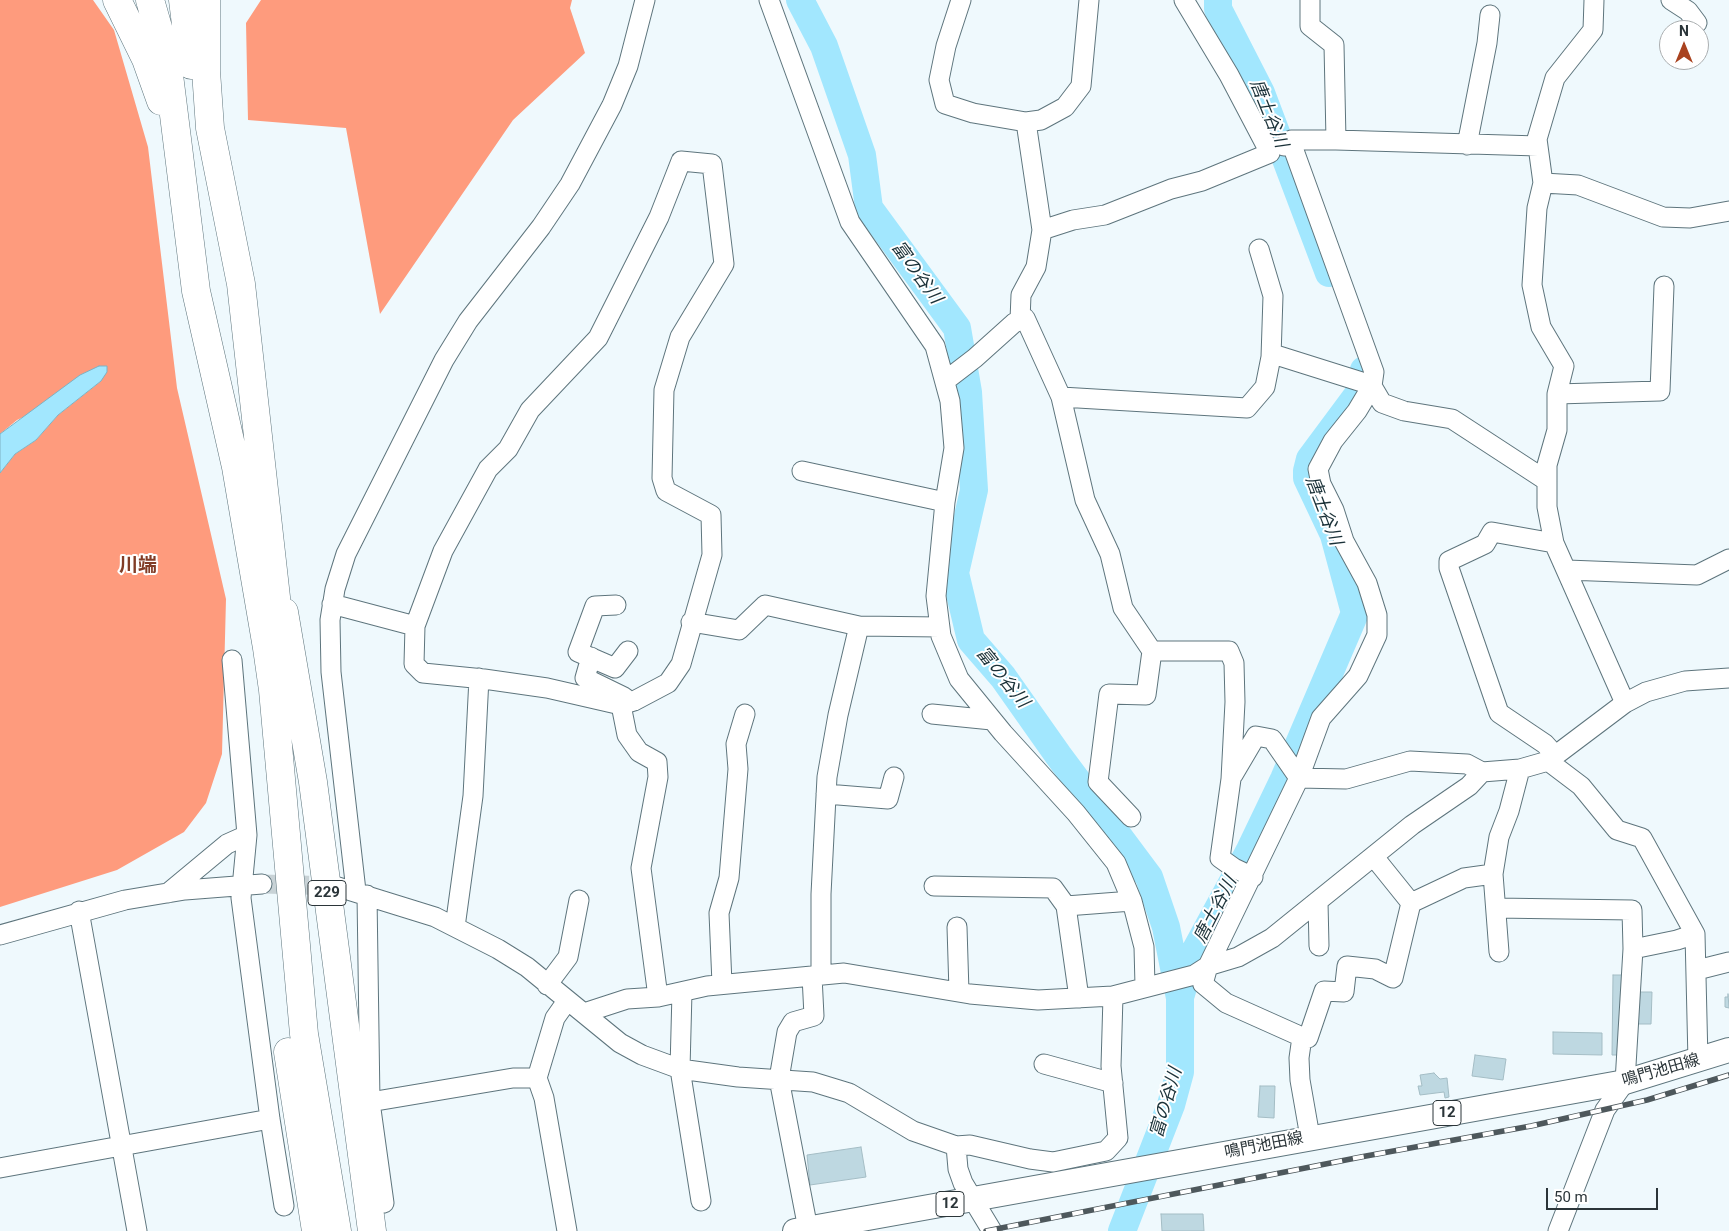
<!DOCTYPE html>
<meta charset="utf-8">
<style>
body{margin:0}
#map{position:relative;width:1729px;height:1231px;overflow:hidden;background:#eff9fd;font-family:Roboto,sans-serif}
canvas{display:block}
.north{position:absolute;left:1659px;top:20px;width:50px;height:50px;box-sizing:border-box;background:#fff;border:1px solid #aaaeb0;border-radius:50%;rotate:0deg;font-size:14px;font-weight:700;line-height:20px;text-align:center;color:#2b3539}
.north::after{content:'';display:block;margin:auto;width:18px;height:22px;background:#a9421f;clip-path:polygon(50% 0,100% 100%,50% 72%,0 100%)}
.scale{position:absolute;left:1546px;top:1188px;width:112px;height:22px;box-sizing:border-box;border:2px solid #2b3539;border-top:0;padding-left:6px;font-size:15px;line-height:18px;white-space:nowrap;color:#2b3539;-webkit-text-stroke:4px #fff;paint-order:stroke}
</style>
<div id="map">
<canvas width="1729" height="1231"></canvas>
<div class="north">N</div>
<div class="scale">50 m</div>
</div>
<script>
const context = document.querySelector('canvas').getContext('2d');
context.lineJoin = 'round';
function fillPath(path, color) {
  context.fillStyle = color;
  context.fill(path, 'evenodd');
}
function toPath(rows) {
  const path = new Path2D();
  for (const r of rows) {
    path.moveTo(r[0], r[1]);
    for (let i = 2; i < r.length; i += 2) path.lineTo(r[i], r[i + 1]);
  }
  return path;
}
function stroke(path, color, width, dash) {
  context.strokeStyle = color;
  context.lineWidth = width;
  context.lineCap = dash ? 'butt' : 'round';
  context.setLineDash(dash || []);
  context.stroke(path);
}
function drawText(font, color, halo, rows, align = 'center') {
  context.font = font + ' Roboto,"Noto Sans JP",sans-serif';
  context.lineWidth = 4;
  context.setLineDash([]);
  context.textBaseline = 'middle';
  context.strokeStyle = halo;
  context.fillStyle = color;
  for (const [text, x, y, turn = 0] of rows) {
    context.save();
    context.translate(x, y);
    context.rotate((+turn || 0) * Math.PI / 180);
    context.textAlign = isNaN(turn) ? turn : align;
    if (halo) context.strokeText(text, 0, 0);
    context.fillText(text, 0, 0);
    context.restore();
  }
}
const forest = toPath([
 [0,0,93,0,114,30,148,147,177,388,226,599,222,754,206,803,184,832,117,870,0,907,0,473,15,454,36,440,58,415,101,381,17,420,0,434],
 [261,0,572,0,570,8,585,53,513,120,380,314,346,128,248,120,246,23]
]);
const water = toPath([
 [99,366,107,366,107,372,101,381,58,415,36,440,15,454,0,473,0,434,80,375,99,366]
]);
const river = toPath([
 [800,0,824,46,862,155,869,208,957,328,968,392,974,490,955,573,971,640,1003,677,1058,755,1149,877,1166,927,1180,998,1180,1072,1171,1105,1122,1231],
 [1218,0,1218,9,1261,93,1329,273],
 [1181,994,1192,957,1249,852,1284,779,1355,613,1334,535,1307,478,1307,471,1310,459,1359,393,1362,386,1364,370]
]);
const building = toPath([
 [1613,975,1624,975,1622,1055,1612,1055,1613,975],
 [1639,992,1652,992,1651,1024,1638,1024,1639,992],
 [1728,994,1729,1008,1725,1007,1725,997,1728,997,1728,994],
 [1553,1032,1602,1033,1602,1055,1553,1054,1553,1032],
 [1475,1055,1506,1059,1503,1080,1472,1076,1475,1055],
 [1434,1073,1440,1079,1447,1078,1449,1097,1445,1098,1444,1092,1420,1095,1418,1086,1422,1086,1420,1075,1434,1073],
 [1260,1086,1275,1086,1274,1118,1258,1117,1260,1086],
 [861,1147,866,1177,810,1185,807,1155,861,1147],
 [1161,1214,1203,1214,1204,1231,1162,1231,1161,1214]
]);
const minorTunnel = toPath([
 [262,884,335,886]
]);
const minor = toPath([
 [769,0,850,222,935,346,950,401,954,448,945,502,936,596,941,636,959,679,1003,733,1076,813,1116,863,1132,901,1144,947,1145,986],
 [961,0,946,46,939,80,945,104,973,113,1026,122],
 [1310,0,1310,26,1334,45,1336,140],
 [1594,0,1593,30,1555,78,1537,139,1543,183,1537,208,1532,285,1541,327,1564,366,1557,394,1557,430,1547,465,1547,507,1554,543,1625,703],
 [1671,0,1688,11,1697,23],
 [1292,145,1374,372,1372,386,1357,411,1333,441,1318,469,1321,484,1334,510,1344,541,1367,583,1377,615,1377,635,1358,676,1321,718,1299,778,1208,966,1203,984,1226,1003,1302,1037,1299,1058,1300,1080,1310,1137],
 [1467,145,1487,43,1490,15],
 [1284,146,1292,145,1291,140,1336,140,1538,146],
 [681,161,712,164,724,264,680,337,664,390,662,478,666,491,711,515,712,555,681,664,668,683,634,701,621,705,547,688,484,679,423,673,414,664,415,626,443,551,488,469,508,449,530,410,598,338,659,217,681,161],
 [1543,183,1578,185,1663,217,1690,218,1729,211],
 [1042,230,1026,122,1041,120,1065,107,1081,86,1089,0],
 [1259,249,1273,296,1271,357],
 [1020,320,1021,295,1036,267,1042,230,1073,220,1105,215,1171,189,1202,181,1270,153,1229,75,1184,0],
 [945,381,975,358,1014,323,1025,318,1061,397,1085,500,1110,554,1123,608,1152,651,1229,651,1234,663,1235,702,1231,779,1220,858,1234,868,1253,877],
 [1557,394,1660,391,1664,286],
 [1061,397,1247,408,1265,387,1271,357,1276,355,1365,383,1372,386,1382,403,1404,411,1452,419,1547,481],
 [802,471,945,502],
 [1554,543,1492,532,1485,544,1449,561,1449,568,1499,713,1545,744,1555,755],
 [1567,570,1697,575,1729,559],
 [332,604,415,626],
 [616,605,595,606,578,652,615,668,628,651],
 [691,622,739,630,765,605,859,626,940,627],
 [591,657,585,678,624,697,621,705,627,735,639,752,657,762,658,777,641,868,658,997],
 [932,714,992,720],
 [1548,761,1581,786,1617,830,1642,838,1695,934,1698,1061],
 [1233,775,1256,736,1272,739,1299,778],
 [1299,778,1346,779,1410,761,1467,764,1482,772],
 [826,794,888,799,894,777],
 [1131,817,1098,782,1109,694,1146,695,1152,651],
 [247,835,241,898,270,1119,284,1206],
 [1374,857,1411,903,1464,878,1493,874],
 [335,886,435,917,498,949,527,967,620,1043,642,1055,680,1069,738,1077,813,1082,849,1093,913,1131,956,1146,958,1169,963,1183,992,1231],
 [934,886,1053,888,1066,906,1079,998],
 [356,891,331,672,330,620,335,589,346,554,444,360,468,321,541,227,570,184,612,105,628,66,645,0],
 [168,893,227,844,247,835,232,660],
 [367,895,370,1102,384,1203],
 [1318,902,1319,946],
 [1066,906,1132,901],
 [1496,908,1632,910,1633,949],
 [79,911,137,1231],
 [455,927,473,796,479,678],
 [957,927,959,992],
 [0,935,125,900,185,890,262,884],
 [1499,952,1493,874,1499,837,1509,811,1520,769],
 [1697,970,1729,962],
 [821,975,821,894,827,777,838,715,859,626],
 [722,984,719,913,729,878,738,769,736,744,745,714],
 [547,985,568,957,579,900],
 [682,992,680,1069,701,1201],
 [567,1001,555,1018,537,1078,544,1098,567,1231],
 [584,1013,627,999,658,997,707,986,812,976,844,973,970,994,1038,1000,1113,996,1194,975,1208,966,1238,957,1272,938,1412,825,1469,786,1482,772,1520,769,1548,761,1625,703,1646,692,1685,681,1729,678],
 [1302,1037,1308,1038,1324,991,1344,992,1347,966,1375,969,1393,978,1411,903],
 [1044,1064,1113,1083],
 [370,1102,513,1078,537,1078],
 [956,1146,970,1145,1030,1159,1053,1162,1106,1151,1118,1138,1111,1066,1113,996],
 [0,1168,270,1119],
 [808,1229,779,1079,787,1032,793,1022,814,1016,812,976],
 [1558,1231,1605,1110,1625,1082,1633,949,1677,940,1695,934]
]);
const major = toPath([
 [795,1231,1625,1082,1729,1050]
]);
const highway = toPath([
 [117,0,146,59,161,101],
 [150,0,167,59,196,291,236,467,267,648,273,690,304,1034,337,1231],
 [183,0,191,65],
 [206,0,206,71,210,128,241,284,280,633],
 [284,612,313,782,372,1231],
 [288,1052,316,1231]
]);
const rail = toPath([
 [986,1231,1366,1156,1531,1126,1647,1100,1729,1075]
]);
const shields = [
 [327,893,38],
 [1447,1113,28],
 [950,1204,28]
];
const shieldNames = [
 ["229",327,893],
 ["12",1447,1113],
 ["12",950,1204]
];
const streetNames = [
 ["鳴門池田線",1661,1071,-16],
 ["鳴門池田線",1264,1146,-11]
];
const waterNames = [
 ["唐土谷川",1268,114,68],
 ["富の谷川",916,273,54],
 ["唐土谷川",1323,511,69],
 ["富の谷川",1002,678,51],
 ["唐土谷川",1216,910,-63],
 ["富の谷川",1167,1103,-74]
];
const quarterNames = [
 ["川端",138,566]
];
fillPath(forest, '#fe9b7d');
fillPath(water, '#a2e7fe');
stroke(water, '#7eb2c3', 1);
stroke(river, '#a2e7fe', 28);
fillPath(building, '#bed8e1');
stroke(building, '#a4bdc5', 1);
stroke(minorTunnel, '#c8d2d6', 19, [19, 9]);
stroke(minor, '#5e757d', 21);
stroke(major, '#5e757d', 26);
stroke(highway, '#5e757d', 29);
stroke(minor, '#fff', 19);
stroke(major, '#fff', 24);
stroke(highway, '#fff', 28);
stroke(rail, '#4e585c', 5.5);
stroke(rail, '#fff', 4, [11]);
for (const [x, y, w] of shields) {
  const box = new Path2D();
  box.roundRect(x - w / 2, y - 12.5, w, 25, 4);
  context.fillStyle = '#fff';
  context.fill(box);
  stroke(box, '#2b3539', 1);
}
drawText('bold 15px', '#2b3539', null, shieldNames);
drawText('16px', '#2b3539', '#fff', streetNames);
drawText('italic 18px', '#1a3138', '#fff', waterNames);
drawText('bold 19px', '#813d27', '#fff', quarterNames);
</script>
